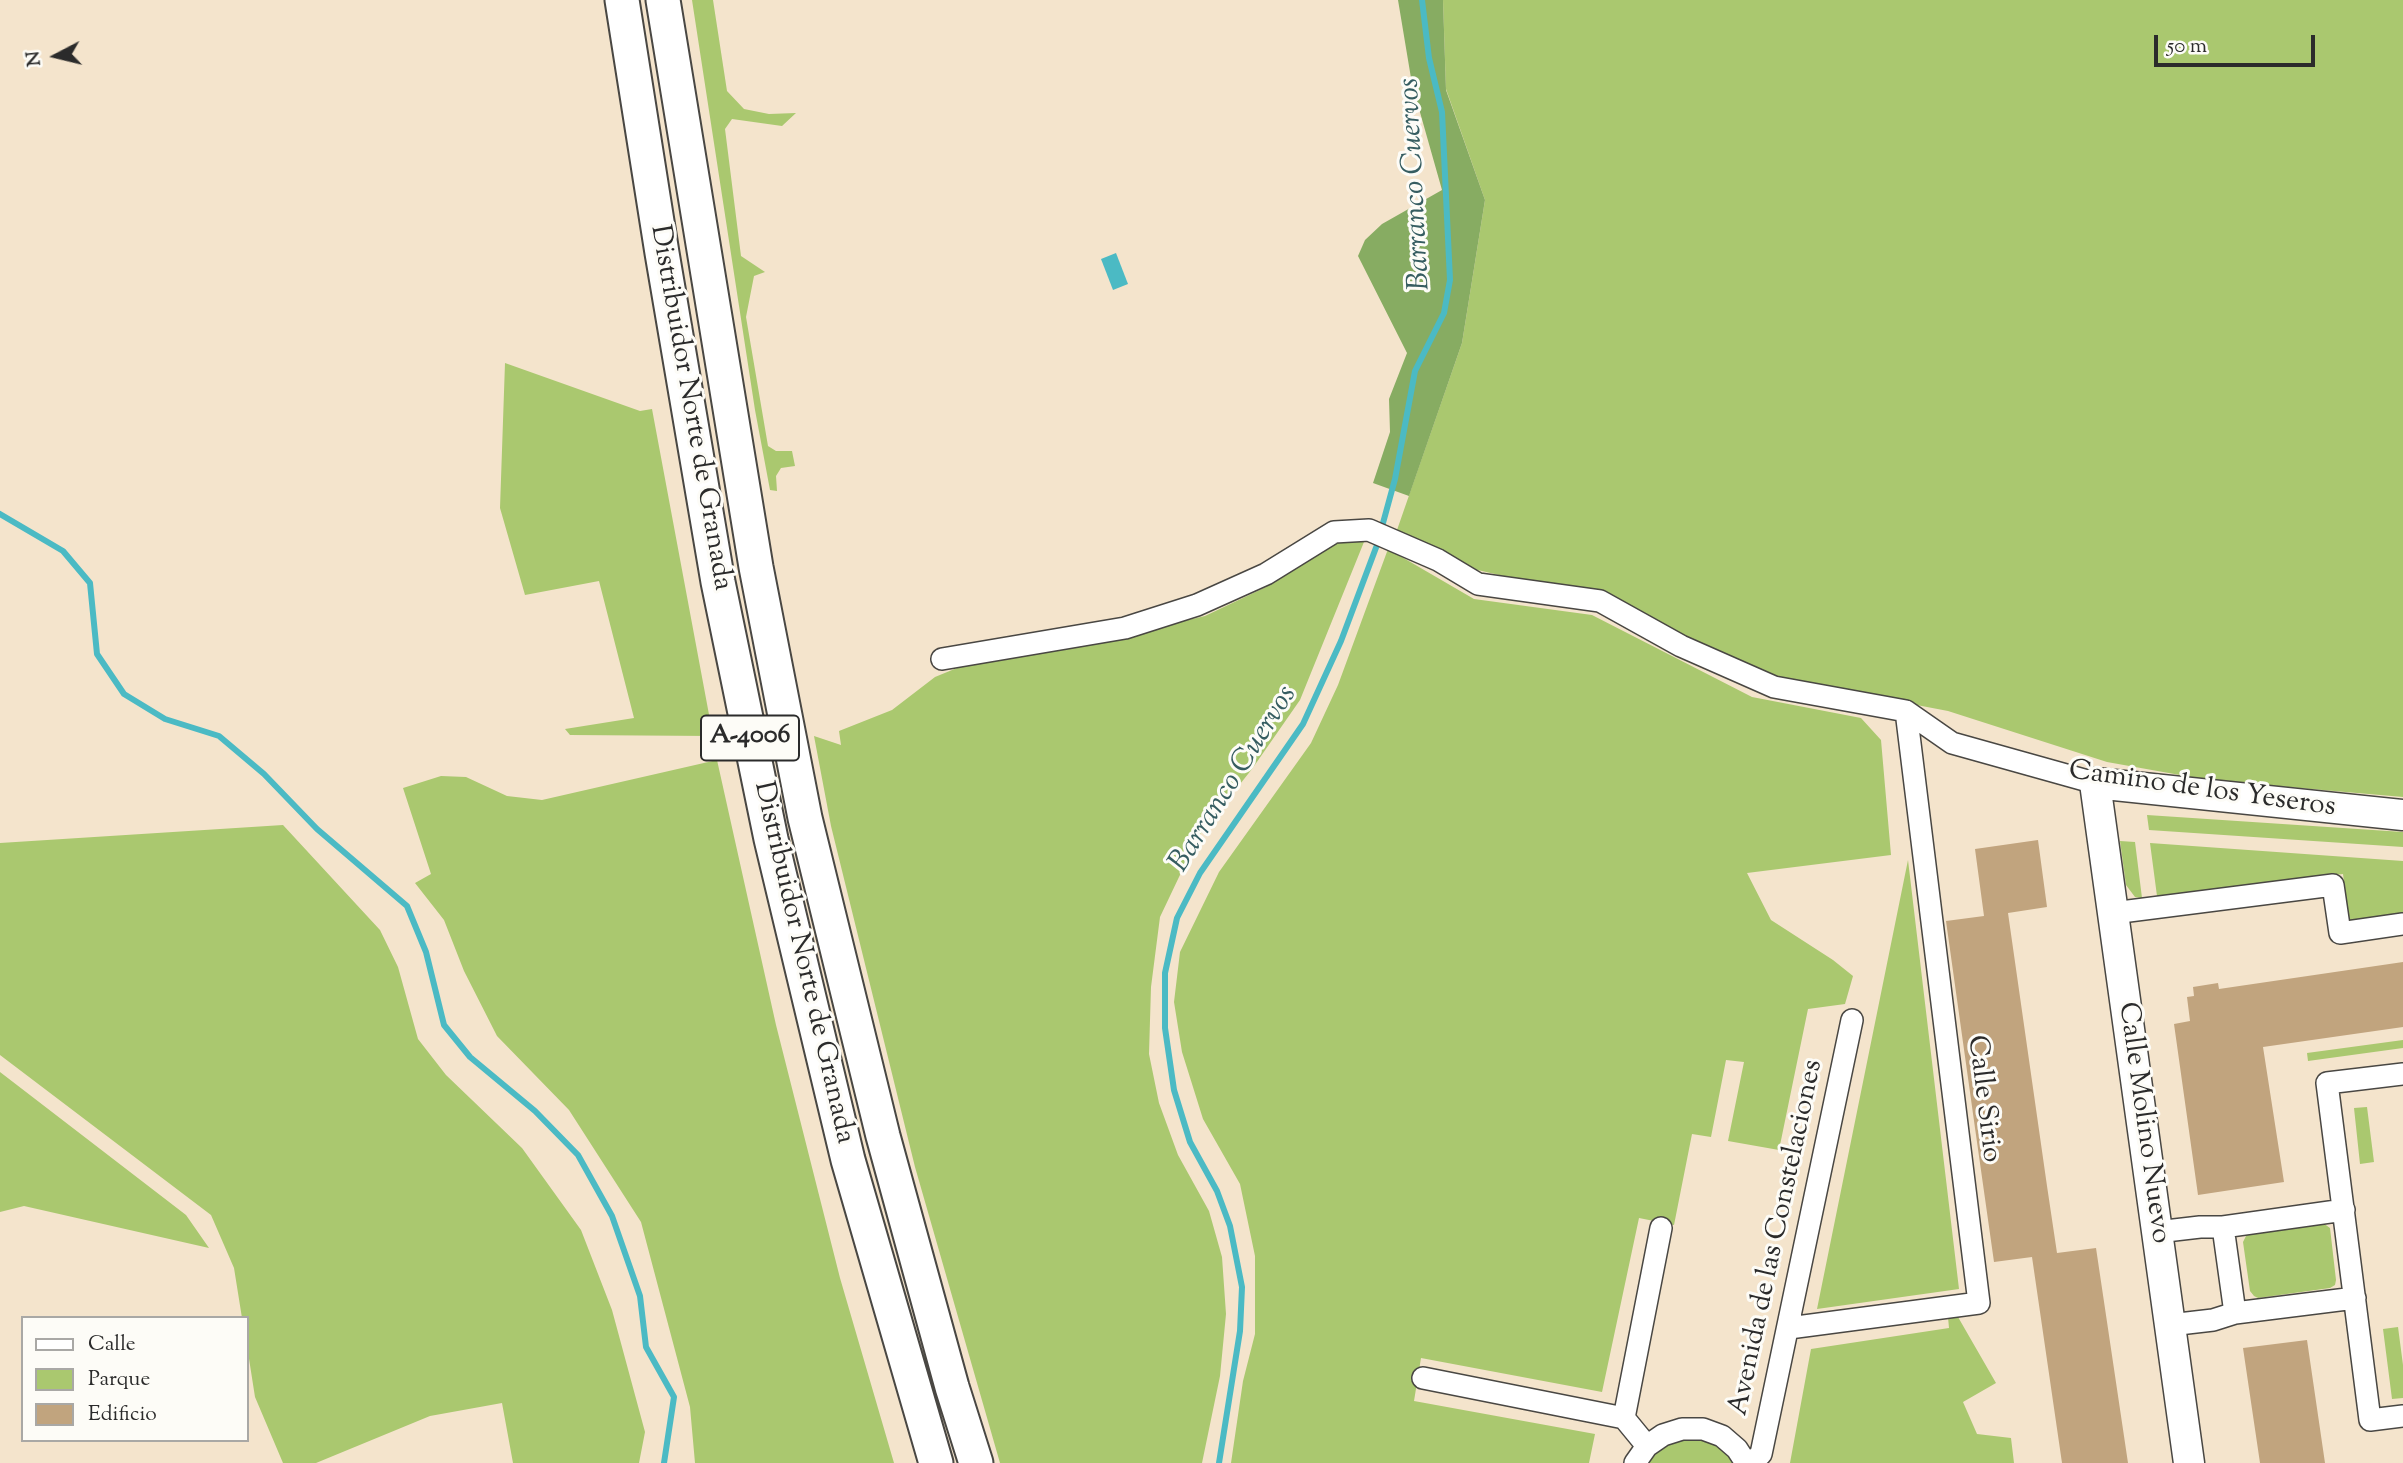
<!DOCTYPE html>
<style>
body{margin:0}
#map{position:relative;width:2403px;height:1463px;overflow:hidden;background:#f4e4cc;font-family:"Sorts Mill Goudy",serif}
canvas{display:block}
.legend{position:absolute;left:21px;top:1316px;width:228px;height:126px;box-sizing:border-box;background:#fdfcf7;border:2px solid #a9a8a5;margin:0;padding:9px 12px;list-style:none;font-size:21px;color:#2b2b2b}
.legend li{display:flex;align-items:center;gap:14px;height:35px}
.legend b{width:35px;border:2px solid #a9a8a5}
.north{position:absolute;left:21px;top:21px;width:70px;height:70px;-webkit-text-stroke:5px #fdfcf7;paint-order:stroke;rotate:263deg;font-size:19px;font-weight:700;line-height:28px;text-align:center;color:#2b2b2b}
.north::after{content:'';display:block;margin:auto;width:24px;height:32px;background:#2b2b2b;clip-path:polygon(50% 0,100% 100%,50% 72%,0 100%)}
.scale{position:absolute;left:2154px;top:35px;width:161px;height:32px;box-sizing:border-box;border:4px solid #2b2b2b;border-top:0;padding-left:9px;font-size:21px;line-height:24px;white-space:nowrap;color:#2b2b2b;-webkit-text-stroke:5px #fdfcf7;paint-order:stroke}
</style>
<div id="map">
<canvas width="2403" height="1463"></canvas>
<ul class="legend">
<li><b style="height:9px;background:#fff"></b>Calle</li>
<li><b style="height:19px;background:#aac86f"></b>Parque</li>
<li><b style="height:19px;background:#c1a47e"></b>Edificio</li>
</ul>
<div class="north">N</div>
<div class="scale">50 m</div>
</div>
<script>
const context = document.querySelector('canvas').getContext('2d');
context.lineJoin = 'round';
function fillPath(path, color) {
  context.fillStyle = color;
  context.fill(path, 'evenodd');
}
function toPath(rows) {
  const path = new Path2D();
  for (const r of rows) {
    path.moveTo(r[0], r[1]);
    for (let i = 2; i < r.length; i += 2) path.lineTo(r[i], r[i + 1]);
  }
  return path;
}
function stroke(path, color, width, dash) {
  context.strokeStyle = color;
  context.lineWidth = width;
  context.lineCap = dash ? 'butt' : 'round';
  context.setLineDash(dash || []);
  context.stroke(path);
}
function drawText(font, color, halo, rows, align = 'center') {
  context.font = font + ' "Sorts Mill Goudy",serif';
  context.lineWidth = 6;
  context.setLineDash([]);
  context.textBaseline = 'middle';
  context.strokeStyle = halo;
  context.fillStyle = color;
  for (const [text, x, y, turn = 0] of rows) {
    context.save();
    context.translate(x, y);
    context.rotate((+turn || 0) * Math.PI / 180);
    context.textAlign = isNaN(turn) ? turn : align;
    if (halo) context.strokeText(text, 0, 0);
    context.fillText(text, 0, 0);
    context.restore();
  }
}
const green = toPath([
 [692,0,713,0,727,91,744,109,769,114,796,113,782,126,732,119,725,129,741,256,765,272,754,276,746,317,768,446,776,451,792,451,795,466,781,468,776,476,777,491,770,490,755,410],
 [1443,0,2403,0,2403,797,2208,780,2107,762,1948,711,1760,675,1581,594,1469,568,1397,530,1462,343,1485,200,1446,89],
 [505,363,640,411,652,409,713,736,570,735,565,729,634,718,599,581,525,595,500,508],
 [1366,537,1300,700,1252,769,1198,837,1160,917,1151,987,1149,1054,1159,1103,1178,1155,1209,1211,1222,1257,1226,1314,1220,1376,1202,1463,1000,1463,915,1167,831,826,814,736,841,745,839,731,892,710,935,677,974,661,1133,633,1205,616,1266,587,1321,546,1340,539],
 [1388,549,1474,599,1592,615,1752,697,1861,718,1881,740,1891,855,1747,873,1771,920,1833,960,1853,976,1845,1004,1808,1009,1779,1150,1728,1141,1744,1062,1726,1060,1711,1137,1692,1134,1674,1225,1639,1218,1602,1392,1421,1358,1414,1401,1595,1434,1589,1463,1231,1463,1243,1381,1255,1334,1255,1256,1240,1184,1203,1119,1182,1052,1174,1002,1180,952,1219,872,1311,743,1338,685],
 [717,760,776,1025,840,1278,894,1463,695,1463,690,1407,641,1222,569,1110,497,1036,464,971,444,920,415,883,431,874,403,788,441,776,466,777,507,796,542,800],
 [2147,815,2403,832,2403,847,2149,830],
 [283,825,380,930,398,967,418,1039,446,1075,522,1148,581,1230,612,1310,645,1432,639,1463,513,1463,502,1403,430,1416,316,1463,283,1463,255,1397,247,1346,247,1318,242,1318,234,1268,211,1215,0,1055,0,843],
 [2120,841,2135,842,2142,898,2135,897,2126,885],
 [2150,843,2403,861,2403,913,2349,921,2343,874,2157,896],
 [1908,860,1959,1289,1817,1309],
 [2403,1040,2403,1048,2308,1061,2307,1053],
 [0,1072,186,1215,209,1248,24,1206,0,1212],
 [2367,1107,2374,1162,2360,1164,2354,1108],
 [2323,1223,2330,1228,2336,1280,2335,1285,2330,1288,2258,1298,2254,1296,2250,1291,2243,1242,2246,1236,2250,1232],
 [1948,1317,1958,1317,1996,1383,1963,1402,1977,1434,2011,1438,2014,1463,1790,1463,1811,1349,1949,1328],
 [2398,1327,2403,1365,2403,1398,2392,1399,2383,1329],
 [1696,1438,1713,1443,1728,1453,1735,1463,1647,1463,1663,1446,1679,1439]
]);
const forest = toPath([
 [1398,0,1443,0,1446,90,1485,200,1462,343,1409,496,1373,483,1390,432,1389,399,1407,353,1358,256,1365,240,1382,224,1442,190,1412,84]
]);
const water = toPath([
 [1116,253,1128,284,1113,290,1101,259]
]);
const stream = toPath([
 [0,514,63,551,90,583,97,654,124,694,165,719,219,736,264,774,317,829,407,906,426,952,444,1025,470,1057,535,1111,578,1155,612,1216,640,1296,646,1347,674,1397,664,1463],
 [1219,1463,1240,1331,1242,1287,1230,1226,1217,1191,1190,1142,1174,1090,1165,1028,1165,973,1177,918,1200,873,1303,724,1341,641,1377,545,1395,479,1415,371,1444,313,1450,280,1442,112,1429,58,1422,0]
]);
const building = toPath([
 [2038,840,2047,907,2008,913,2047,1186,2057,1253,2096,1248,2128,1463,2062,1463,2032,1257,1994,1262,1975,1128,1946,921,1984,916,1975,849],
 [2403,962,2403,1027,2263,1047,2284,1182,2198,1195,2174,1024,2190,1021,2187,997,2194,996,2193,987,2218,983,2219,989],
 [2307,1340,2325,1463,2260,1463,2243,1348]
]);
const street = toPath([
 [942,659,1125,628,1197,605,1266,574,1334,532,1369,530,1438,560,1478,584,1600,601,1681,646,1774,687,1906,711,1952,743,2095,783],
 [2113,913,2333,885,2340,933,2403,924],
 [2403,1074,2327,1083,2370,1420,2403,1416],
 [2223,1227,2235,1313],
 [2157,1232,2200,1227,2223,1227,2344,1210],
 [2170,1325,2213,1320,2235,1313,2355,1298],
 [1789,1328,1979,1303,1906,711],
 [1423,1378,1624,1418],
 [1647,1446,1624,1418,1661,1228],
 [1635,1463,1647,1446,1663,1435,1682,1429,1703,1429,1722,1436,1737,1449,1746,1463],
 [1751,1463,1761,1454,1852,1020]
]);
const secondary = toPath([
 [2189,1463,2095,783,2403,815]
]);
const primary = toPath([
 [622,0,662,253,718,582,771,839,848,1160,936,1463],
 [663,0,756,567,805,818,883,1136,952,1387,976,1463]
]);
const shields = [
 [750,738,98]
];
const shieldNames = [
 ["A-4006",750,738]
];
const streetNames = [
 ["Distribuidor Norte de Granada",689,408,80],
 ["Camino de los Yeseros",2202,791,8],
 ["Distribuidor Norte de Granada",802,963,77],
 ["Calle Sirio",1982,1099,83],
 ["Calle Molino Nuevo",2142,1123,82],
 ["Avenida de las Constelaciones",1778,1238,-78]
];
const waterNames = [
 ["Barranco Cuervos",1417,184,-93],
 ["Barranco Cuervos",1235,780,-58]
];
fillPath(green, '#aac86f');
fillPath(forest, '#87ac62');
fillPath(water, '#4bbac4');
stroke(stream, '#4bbac4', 6);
fillPath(building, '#c1a47e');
stroke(street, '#494743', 24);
stroke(secondary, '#494743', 33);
stroke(primary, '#494743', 37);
stroke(street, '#fff', 21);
stroke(secondary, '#fff', 30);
stroke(primary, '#fff', 33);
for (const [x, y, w] of shields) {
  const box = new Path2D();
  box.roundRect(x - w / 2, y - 22.5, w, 45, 5);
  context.fillStyle = '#fdfcf7';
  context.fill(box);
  stroke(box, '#2b2b2b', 2);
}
drawText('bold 26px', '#2b2b2b', null, shieldNames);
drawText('28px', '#2b2b2b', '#fdfcf7', streetNames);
drawText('italic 30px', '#365d61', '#fdfcf7', waterNames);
</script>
